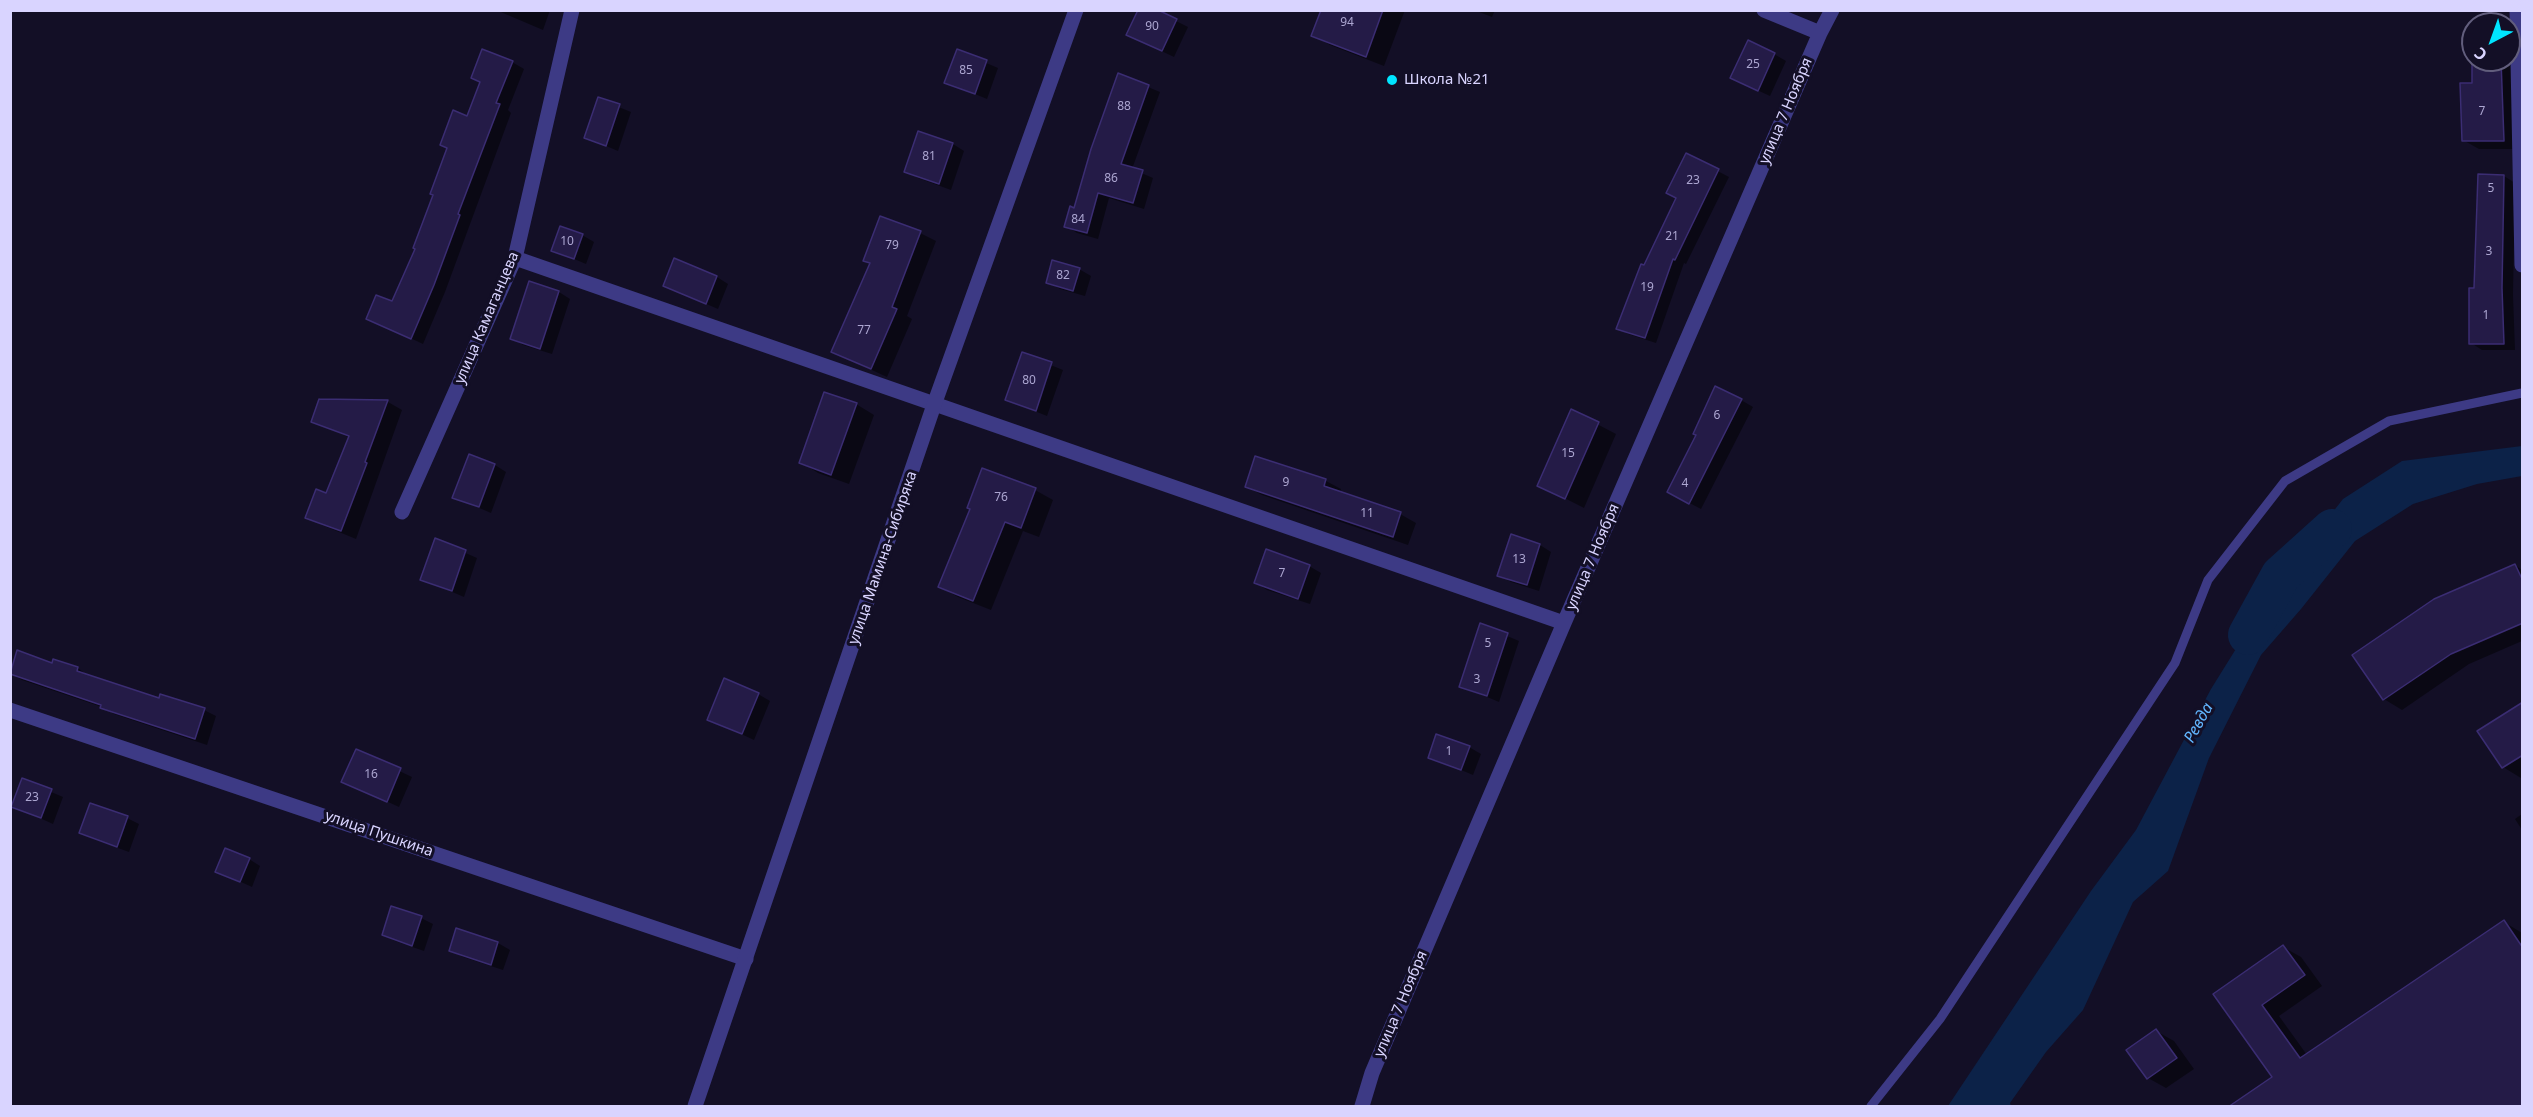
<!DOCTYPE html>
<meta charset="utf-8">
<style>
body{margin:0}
#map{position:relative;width:2533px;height:1117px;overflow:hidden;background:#130f26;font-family:"Noto Sans",sans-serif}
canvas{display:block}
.frame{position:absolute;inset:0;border:12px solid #d9d4ff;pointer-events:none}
.north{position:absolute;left:2461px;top:12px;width:60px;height:60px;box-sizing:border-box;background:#130f26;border:2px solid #625e7d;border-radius:50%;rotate:221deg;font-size:16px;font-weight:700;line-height:24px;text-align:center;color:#d9d4ff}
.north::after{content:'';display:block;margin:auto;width:21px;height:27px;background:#00e5ff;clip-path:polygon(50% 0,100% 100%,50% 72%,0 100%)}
</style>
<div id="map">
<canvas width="2533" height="1117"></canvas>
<div class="frame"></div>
<div class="north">С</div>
</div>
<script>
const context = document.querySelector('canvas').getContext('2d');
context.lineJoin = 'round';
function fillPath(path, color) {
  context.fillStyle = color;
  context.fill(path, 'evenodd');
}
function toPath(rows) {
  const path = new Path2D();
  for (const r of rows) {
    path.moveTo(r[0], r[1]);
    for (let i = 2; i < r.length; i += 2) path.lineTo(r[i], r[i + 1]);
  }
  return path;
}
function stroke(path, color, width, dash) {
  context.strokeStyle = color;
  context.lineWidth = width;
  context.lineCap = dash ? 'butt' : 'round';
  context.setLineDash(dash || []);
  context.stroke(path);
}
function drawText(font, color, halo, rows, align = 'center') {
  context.font = font + ' "Noto Sans",sans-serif';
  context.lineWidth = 6;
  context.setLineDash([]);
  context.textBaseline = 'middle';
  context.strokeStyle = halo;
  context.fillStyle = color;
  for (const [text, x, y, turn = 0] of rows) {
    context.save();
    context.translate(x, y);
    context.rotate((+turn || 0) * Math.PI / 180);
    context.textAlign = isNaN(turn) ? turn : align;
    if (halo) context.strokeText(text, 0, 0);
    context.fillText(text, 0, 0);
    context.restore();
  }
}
const water = toPath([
 [2522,446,2522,476,2477,484,2413,504,2355,541,2301,609,2261,655,2209,758,2168,871,2133,902,2083,1010,2046,1052,2010,1103,2011,1106,1948,1106,2091,891,2136,830,2211,689,2275,586,2343,499,2402,461]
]);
const shadow = toPath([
 [496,10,550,10,543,30],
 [1154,10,1188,27,1174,57,1128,35],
 [1322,10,1405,10,1384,66,1330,45,1313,35],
 [1474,10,1495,10,1492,17],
 [2509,48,2516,53,2519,149,2479,149,2463,140,2474,85,2473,60,2509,60],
 [958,51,998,68,987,99,946,82],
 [1774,54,1786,61,1770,96,1744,84],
 [512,62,524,69,508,110,511,113,445,292,423,344,368,318,393,303,417,248,482,82],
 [1119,75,1160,92,1132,169,1153,178,1144,209,1109,198,1098,239,1077,233,1066,226,1075,210],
 [599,99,631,112,618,151,585,137],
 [919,133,953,144,964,151,951,190,918,178,906,171],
 [1687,155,1729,177,1686,264,1684,263,1656,343,1628,334,1617,328,1678,198],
 [2504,176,2515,183,2513,295,2515,350,2482,350,2471,343,2476,290],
 [920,233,936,241,907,316,912,319,887,377,833,352,871,264,865,260],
 [582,235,594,242,586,264,553,250],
 [1079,269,1091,276,1085,296,1060,289,1048,282],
 [717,277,728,284,718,309,665,286],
 [530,283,559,292,570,299,552,354,523,345,512,338],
 [1023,354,1063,370,1047,416,1007,400],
 [320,400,388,402,402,410,356,539,322,525,307,517,327,495,350,438,313,421],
 [1741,400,1753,407,1701,509,1680,498],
 [856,404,874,415,849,484,818,473,801,462],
 [1572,411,1616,434,1584,508,1539,485],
 [1256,458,1326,481,1341,489,1340,493,1400,514,1416,523,1408,545,1262,495,1247,487],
 [495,465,506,472,491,513,454,497],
 [1035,490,1053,500,1039,537,1023,531,991,610,958,597,940,587],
 [1512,536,1540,545,1551,552,1539,591,1511,582,1499,575],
 [436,540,477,558,464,597,422,579],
 [2515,565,2522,570,2522,641,2469,664,2402,710,2384,699],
 [1309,566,1321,573,1310,604,1267,590,1256,583],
 [1481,625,1519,641,1499,702,1461,686],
 [54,660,78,668,89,677,160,700,204,710,216,716,207,745,114,714,102,707,22,680,10,673,53,665],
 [758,694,770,701,754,740,709,719],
 [2522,704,2522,777,2521,778,2503,767],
 [1469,747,1481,754,1473,775,1430,757],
 [357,751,412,777,399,807,343,781],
 [23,780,63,797,53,824,13,806],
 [91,805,127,818,139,824,129,852,93,839,81,833],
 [2522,814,2522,830,2515,819],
 [249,859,260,866,252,887,217,871],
 [421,918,433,924,424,951,395,941,383,935],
 [2504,922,2522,933,2522,1106,2274,1077,2215,994,2283,947,2301,957,2322,986,2279,1016,2307,1055],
 [457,930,498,943,510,950,503,970,463,957,451,951],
 [2156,1031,2174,1041,2194,1069,2166,1088,2148,1078]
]);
const river = toPath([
 [2248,635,2281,575,2332,529]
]);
const building = toPath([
 [1138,10,1158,10,1177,19,1162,51,1126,35,1138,10],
 [1321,10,1383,10,1366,57,1311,36,1321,10],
 [1748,40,1775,53,1758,91,1730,78,1748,40],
 [482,49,513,61,496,103,500,104,458,214,460,215,434,285,411,339,366,319,376,295,392,301,415,249,413,248,433,195,430,194,447,148,440,145,453,110,467,116,480,82,471,78,482,49],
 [957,49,987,60,975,94,944,83,957,49],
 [2472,60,2501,60,2504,141,2462,141,2460,83,2472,83,2472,60],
 [1118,73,1149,85,1121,164,1143,170,1133,203,1098,193,1087,233,1064,227,1070,206,1074,208,1091,149,1118,73],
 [598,97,620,104,606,146,584,138,598,97],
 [918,131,953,143,939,184,904,172,918,131],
 [1686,153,1719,169,1675,260,1673,259,1645,338,1616,329,1641,264,1644,265,1676,198,1666,193,1686,153],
 [2478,174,2504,175,2502,288,2504,344,2469,344,2469,288,2474,288,2478,174],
 [880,216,921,231,892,307,897,309,871,369,831,352,870,263,863,261,880,216],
 [560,226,583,234,574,259,551,251,560,226],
 [674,258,717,276,706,304,663,286,674,258],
 [1052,260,1080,268,1073,291,1046,283,1052,260],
 [529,281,559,291,540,349,510,339,529,281],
 [1022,352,1052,362,1036,411,1005,400,1022,352],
 [1715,386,1742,399,1689,504,1667,492,1696,435,1693,434,1715,386],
 [824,392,857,403,831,475,799,463,824,392],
 [319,399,388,400,365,462,367,463,341,531,305,518,316,489,326,493,349,436,311,422,319,399],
 [1571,409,1599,422,1565,499,1537,486,1571,409],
 [469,454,495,464,479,507,452,498,469,454],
 [1255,456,1326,479,1324,486,1401,512,1393,537,1245,487,1255,456],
 [982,468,1036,488,1021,528,1005,522,973,601,938,587,970,509,967,508,982,468],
 [1511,534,1540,544,1527,585,1497,576,1511,534],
 [435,538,466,550,452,591,420,580,435,538],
 [1266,549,1310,565,1298,599,1254,583,1266,549],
 [2515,564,2523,581,2523,623,2451,654,2383,700,2352,655,2434,599,2515,564],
 [1480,623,1508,633,1487,696,1459,687,1480,623],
 [17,650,52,663,53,659,78,667,77,671,159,698,160,694,205,708,195,739,100,708,101,705,10,674,17,650],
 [724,678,759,693,742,734,707,720,724,678],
 [2523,702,2523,755,2502,768,2477,731,2523,702],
 [1436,734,1470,746,1461,770,1428,758,1436,734],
 [356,749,401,768,387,802,341,782,356,749],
 [22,778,52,789,41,818,11,807,22,778],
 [90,803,128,816,117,847,79,833,90,803],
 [225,848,250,858,240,882,215,872,225,848],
 [391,906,422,916,412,946,382,935,391,906],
 [2504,920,2523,948,2523,1107,2228,1107,2272,1077,2213,994,2283,945,2305,975,2262,1005,2300,1058,2504,920],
 [456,928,498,942,491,965,449,951,456,928],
 [2156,1029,2177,1058,2147,1079,2126,1050,2156,1029]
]);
const service = toPath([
 [1871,1106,1940,1019,2175,663,2208,580,2285,481,2389,421,2522,393]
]);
const minor = toPath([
 [1764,10,1820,33],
 [2517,10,2522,265],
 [515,258,1564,623],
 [402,512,515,258,572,10],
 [10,710,746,959],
 [1362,1106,1372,1073,1564,623,1820,33,1832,10]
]);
const tertiary = toPath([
 [695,1106,935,402,1076,10]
]);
const markers = [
 [1392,80,6,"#00e5ff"]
];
const numberNames = [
 ["94",1347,23],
 ["90",1152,27],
 ["25",1753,65],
 ["85",966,71],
 ["88",1124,107],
 ["7",2482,112],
 ["81",929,157],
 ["86",1111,179],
 ["23",1693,181],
 ["5",2491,189],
 ["84",1078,220],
 ["21",1672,237],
 ["10",567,242],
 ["79",892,246],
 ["3",2489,252],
 ["82",1063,276],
 ["19",1647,288],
 ["1",2486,316],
 ["77",864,331],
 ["80",1029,381],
 ["6",1717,416],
 ["15",1568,454],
 ["9",1286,483],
 ["4",1685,484],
 ["76",1001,498],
 ["11",1367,514],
 ["13",1519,560],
 ["7",1282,574],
 ["5",1488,644],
 ["3",1477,680],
 ["1",1449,752],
 ["16",371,775],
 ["23",32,798]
];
const poiNames = [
 ["Школа №21",1404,80]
];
const streetNames = [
 ["улица 7 Ноября",1786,111,-67],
 ["улица Камаганцева",487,318,-67],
 ["улица 7 Ноября",1593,557,-67],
 ["улица Мамина-Сибиряка",883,558,-71],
 ["улица Пушкина",379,834,19],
 ["улица 7 Ноября",1401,1004,-67]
];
const waterNames = [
 ["Ревда",2199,723,-61]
];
fillPath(water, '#0c2248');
fillPath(shadow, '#0007');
stroke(river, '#0c2248', 40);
fillPath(building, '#241b47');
stroke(building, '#3b2d73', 1.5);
stroke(service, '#3d3a85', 9);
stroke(minor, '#3d3a85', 15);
stroke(tertiary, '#3d3a85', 15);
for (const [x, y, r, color] of markers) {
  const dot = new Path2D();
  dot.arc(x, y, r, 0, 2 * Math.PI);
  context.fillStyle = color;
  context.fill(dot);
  stroke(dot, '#130f26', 2);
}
drawText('12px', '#aca6d1', null, numberNames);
drawText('15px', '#d9d4ff', '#130f26', poiNames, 'left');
drawText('15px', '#d9d4ff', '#130f26', streetNames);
drawText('italic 16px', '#62b6ff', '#130f26', waterNames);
</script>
